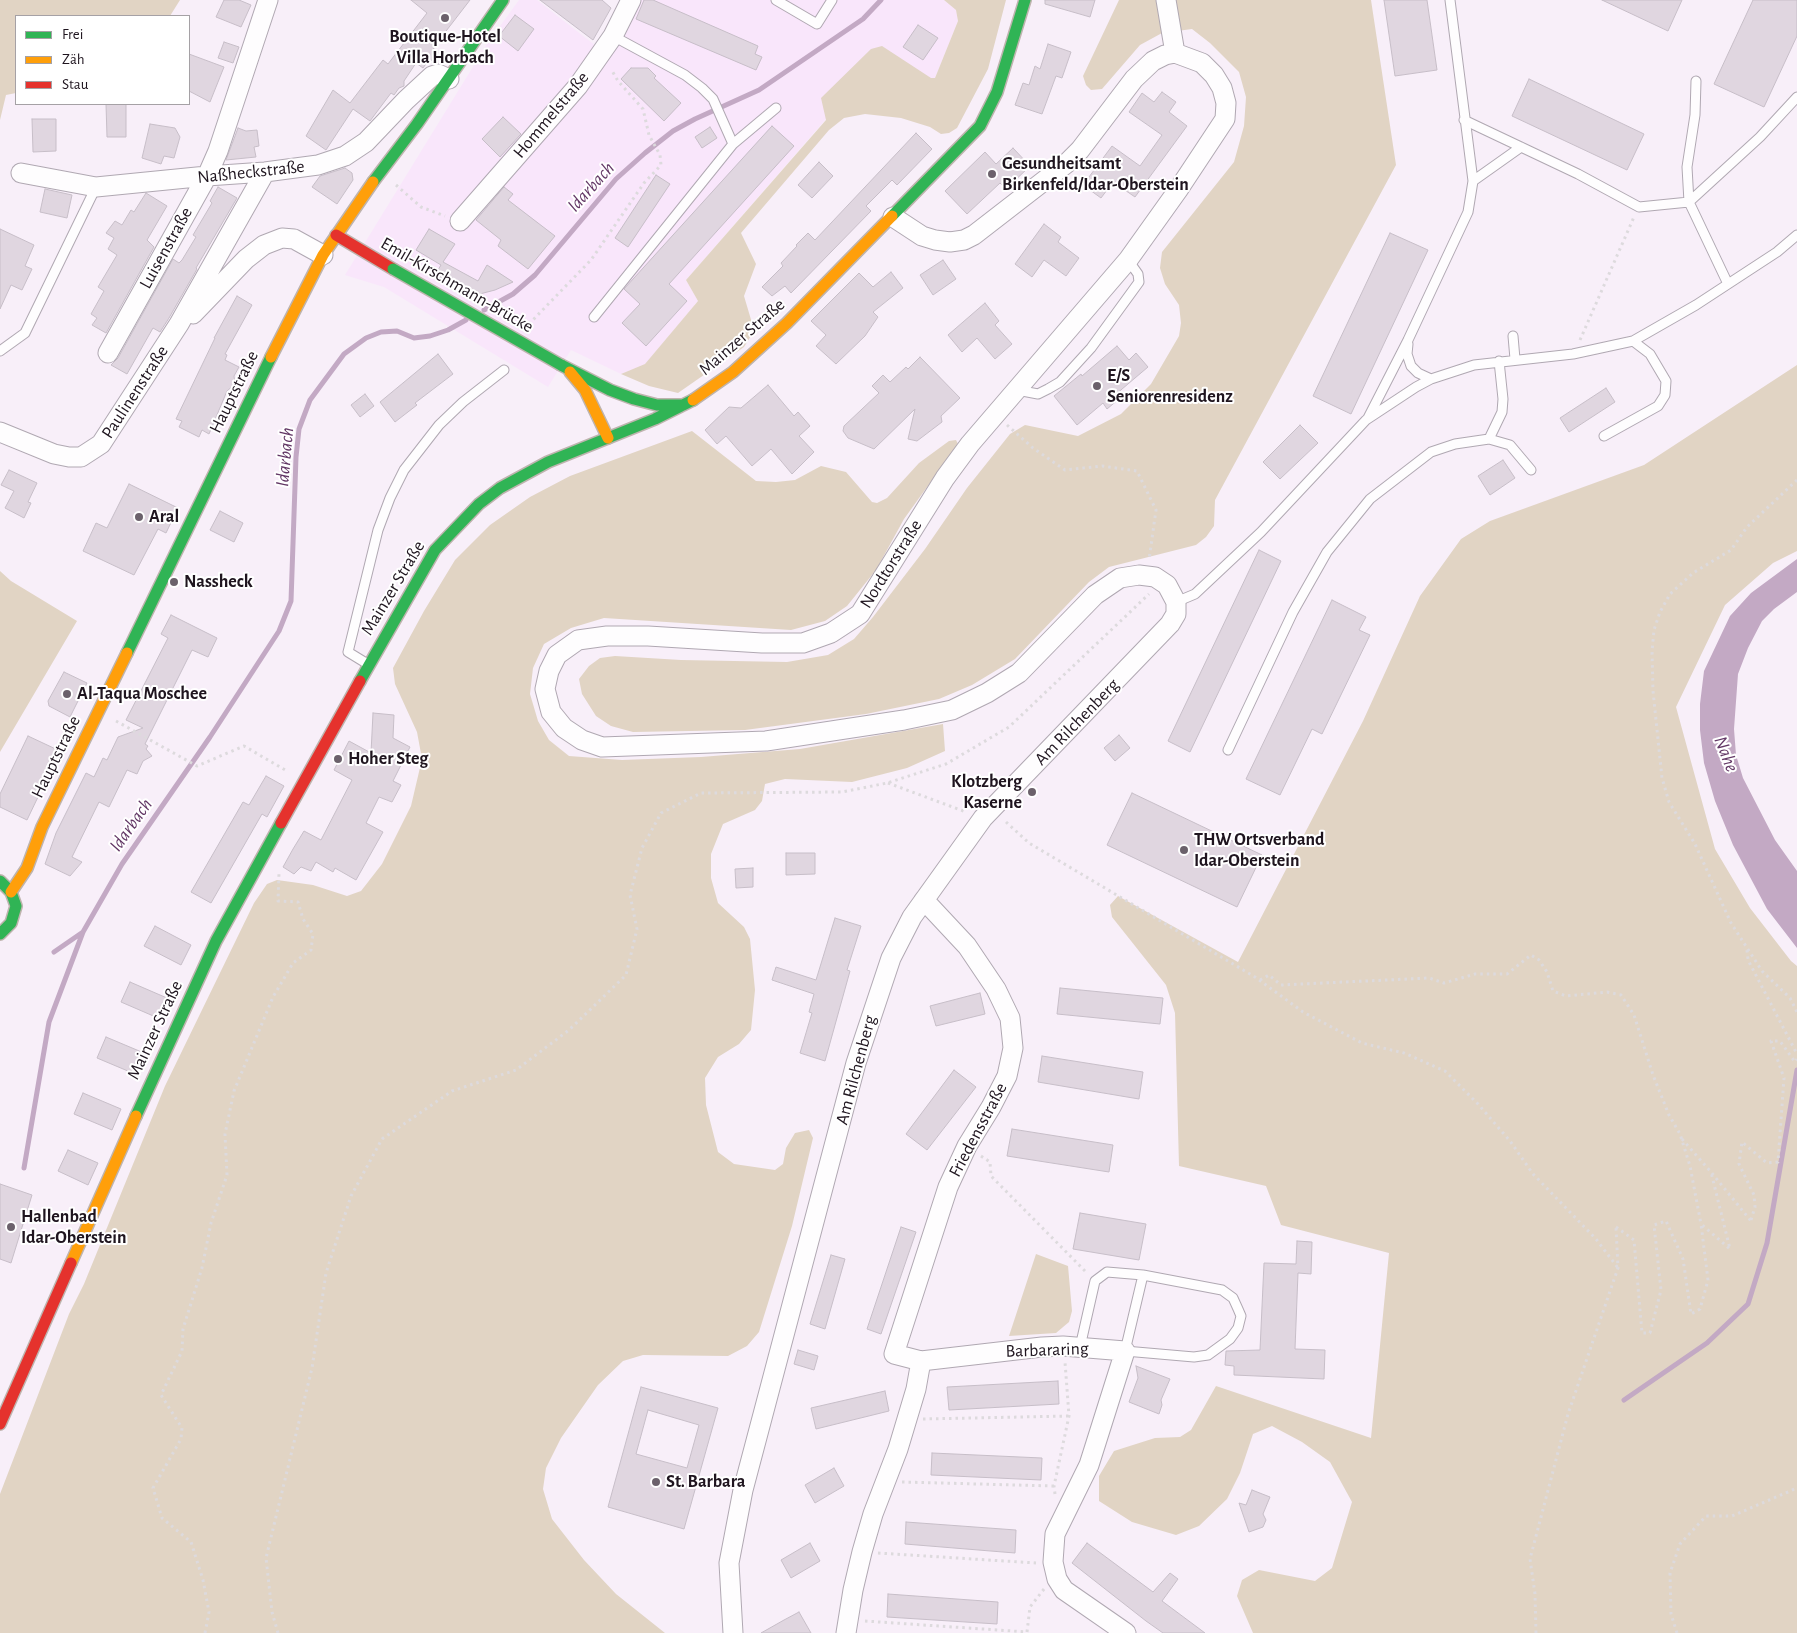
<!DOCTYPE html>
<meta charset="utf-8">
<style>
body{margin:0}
#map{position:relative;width:1797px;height:1633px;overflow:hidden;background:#f8eff9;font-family:"Alegreya Sans",sans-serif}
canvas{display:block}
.legend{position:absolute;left:15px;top:15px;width:175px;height:90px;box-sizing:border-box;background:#fff;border:1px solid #a5a1a5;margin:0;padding:6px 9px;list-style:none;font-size:15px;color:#1f151f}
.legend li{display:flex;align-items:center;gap:10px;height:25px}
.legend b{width:25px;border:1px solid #a5a1a5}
</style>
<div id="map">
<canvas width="1797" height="1633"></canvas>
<ul class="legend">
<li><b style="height:6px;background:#30b455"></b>Frei</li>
<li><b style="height:6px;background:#ff9f0a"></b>Zäh</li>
<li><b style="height:6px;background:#e5322d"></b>Stau</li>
</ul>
</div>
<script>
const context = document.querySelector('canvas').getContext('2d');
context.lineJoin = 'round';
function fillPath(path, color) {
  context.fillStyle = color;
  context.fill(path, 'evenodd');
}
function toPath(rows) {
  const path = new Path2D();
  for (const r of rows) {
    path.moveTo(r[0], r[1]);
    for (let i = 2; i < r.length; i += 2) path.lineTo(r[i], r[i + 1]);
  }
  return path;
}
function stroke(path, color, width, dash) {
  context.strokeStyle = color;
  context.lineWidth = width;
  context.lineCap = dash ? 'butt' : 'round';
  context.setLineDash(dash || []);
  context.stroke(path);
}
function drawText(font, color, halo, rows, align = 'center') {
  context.font = font + ' "Alegreya Sans",sans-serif';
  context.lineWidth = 4;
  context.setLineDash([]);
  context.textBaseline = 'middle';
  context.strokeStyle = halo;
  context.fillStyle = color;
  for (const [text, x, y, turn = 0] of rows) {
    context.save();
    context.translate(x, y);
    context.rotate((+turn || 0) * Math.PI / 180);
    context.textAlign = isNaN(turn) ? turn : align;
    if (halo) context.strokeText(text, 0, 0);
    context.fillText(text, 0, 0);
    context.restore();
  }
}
const built = toPath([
 [519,0,537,0,596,46,640,0,944,0,956,10,958,21,935,78,826,119,686,280,698,301,645,365,621,374,571,350,548,387,384,287,345,275,487,44]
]);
const green = toPath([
 [0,0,180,0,170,16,16,16,16,93,6,95,0,120],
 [944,0,1006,0,988,69,957,128,949,133,941,134,930,127,901,118,865,114,844,118,829,130,741,233,756,264,744,296,752,323,756,328,744,347,678,393,649,386,621,374,645,364,698,301,686,280,826,120,821,98,871,49,882,46,931,78,935,78,958,21,956,10],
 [1119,0,1371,0,1396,165,1215,500,1214,526,1206,537,1196,545,1109,567,1089,582,1015,659,972,685,939,699,866,714,745,730,633,732,611,726,596,716,582,694,579,679,589,666,600,658,615,656,681,660,787,662,828,655,854,639,873,617,925,549,967,488,1010,434,1025,425,1078,436,1121,414,1151,384,1179,336,1181,323,1179,305,1165,284,1160,268,1162,252,1234,162,1244,126,1246,97,1239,72,1210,43,1192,29,1162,33,1140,45,1102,89,1091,90,1086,85,1083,76],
 [1797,365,1797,551,1773,563,1725,605,1676,707,1715,849,1750,908,1791,961,1797,966,1797,1633,1253,1633,1237,1596,1242,1580,1259,1570,1315,1581,1332,1568,1352,1502,1330,1462,1302,1442,1272,1426,1253,1434,1240,1473,1227,1499,1199,1526,1176,1535,1132,1522,1099,1501,1099,1476,1114,1451,1155,1438,1180,1437,1191,1430,1216,1386,1371,1438,1389,1253,1281,1225,1266,1186,1179,1166,1175,1013,1166,985,1112,917,1110,905,1118,896,1238,962,1363,721,1420,596,1461,539,1490,521,1644,465],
 [692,431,756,481,776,482,795,480,821,466,846,472,872,502,877,503,887,498,919,463,949,441,956,440,958,444,904,519,876,570,847,606,825,621,791,630,604,618,571,628,544,644,533,668,530,694,538,721,549,740,569,756,622,760,701,757,800,749,943,724,945,751,907,768,852,782,785,779,765,784,762,801,755,810,723,824,711,854,711,878,718,903,744,927,750,939,755,990,751,1030,739,1044,718,1057,705,1078,706,1105,718,1152,734,1164,775,1170,783,1164,786,1148,795,1133,809,1130,813,1138,792,1226,759,1332,747,1346,728,1356,643,1355,623,1361,598,1385,561,1438,546,1468,543,1489,552,1519,584,1560,616,1594,665,1633,0,1633,0,1494,69,1314,84,1284,165,1086,254,903,267,884,277,880,313,885,347,896,361,891,382,864,411,806,422,759,417,732,395,684,393,668,424,611,455,560,490,525,530,497,570,476],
 [0,571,11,581,77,621,0,752],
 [1036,1254,1068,1266,1072,1311,1069,1322,1056,1333,1009,1336]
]);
const water = toPath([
 [1797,559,1797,592,1774,609,1762,621,1748,648,1738,674,1734,729,1736,755,1743,778,1775,840,1797,871,1797,948,1767,909,1733,845,1715,801,1704,763,1700,730,1700,704,1704,671,1730,616,1751,593]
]);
const stream = toPath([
 [484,310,513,294,535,275,616,179,645,153,673,131,695,119,759,90,863,19,881,0],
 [54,952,83,932],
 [24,1168,49,1022,83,932,122,864,210,737,279,631,291,601,296,457,299,429,310,400,344,354,366,338,381,332,397,331,414,338,430,336,448,330,466,320],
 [1624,1400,1707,1343,1748,1304,1767,1243,1797,1070]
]);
const building = toPath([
 [224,0,239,0,251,5,241,27,216,17,224,0],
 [411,0,470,0,433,48,438,52,430,62,428,61,423,68,416,63,404,81,404,86,399,88,394,95,391,93,370,121,353,109,326,150,306,136,333,90,350,103,383,60,388,64,427,13,411,0],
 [540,0,602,0,611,8,593,40,540,0],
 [644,0,653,0,758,46,755,54,762,57,756,70,636,19,644,0],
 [1045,0,1095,0,1090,17,1045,4,1045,0],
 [1384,0,1427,0,1437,70,1395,76,1384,0],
 [1602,0,1682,0,1668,31,1602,0],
 [1753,0,1797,0,1797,36,1764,107,1714,84,1753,0],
 [515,15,534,29,518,51,499,36,515,15],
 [918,25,938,38,923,60,903,47,918,25],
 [224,42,239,47,233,63,218,58,224,42],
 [1048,44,1071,52,1062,78,1056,76,1042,114,1015,105,1023,83,1029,85,1035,66,1040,69,1048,44],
 [189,54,224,67,210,102,189,91,189,54],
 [631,68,648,68,656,76,654,78,681,103,664,121,621,79,631,68],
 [1529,79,1644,134,1627,170,1512,116,1529,79],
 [1162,92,1176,102,1169,112,1187,126,1135,197,1113,182,1101,198,1083,185,1112,146,1140,166,1162,135,1129,112,1142,93,1154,102,1162,92],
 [106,104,126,104,126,137,107,137,106,104],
 [503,117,521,134,500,157,482,139,503,117],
 [32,119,56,119,56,151,33,152,32,119],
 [150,124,175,128,180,137,174,158,164,156,161,164,142,158,150,124],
 [772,126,794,146,669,284,687,301,646,346,622,323,640,304,624,289,772,126],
 [710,127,717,138,702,148,695,137,710,127],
 [238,128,246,131,257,130,259,146,254,147,256,157,226,160,238,128],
 [916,133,932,149,897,185,892,180,866,206,871,211,791,293,785,286,772,296,762,287,783,266,781,263,797,246,796,245,808,233,815,240,916,133],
 [1013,148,1030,166,1006,189,1000,183,967,214,945,191,985,152,996,164,1013,148],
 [819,162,833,176,812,198,798,185,819,162],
 [345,168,352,173,353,180,337,204,312,187,320,176,345,168],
 [656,175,670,184,628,247,615,238,656,175],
 [218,187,237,198,196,268,197,269,169,318,160,332,153,328,127,374,111,365,118,358,173,259,179,263,182,260,196,237,193,235,212,203,210,201,218,187],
 [504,187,513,194,508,200,555,236,528,269,498,246,501,240,476,220,504,187],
 [45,189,72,195,67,218,40,212,45,189],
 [146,193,167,206,147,240,154,247,106,333,92,325,97,318,91,314,104,291,98,287,117,255,108,249,114,238,106,233,115,221,122,225,131,210,134,212,146,193],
 [1044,224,1061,237,1058,242,1079,258,1066,276,1044,260,1032,277,1015,264,1044,224],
 [0,229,34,245,25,266,32,269,22,290,11,285,0,309,0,229],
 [429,229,455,244,443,262,478,281,487,265,513,282,495,290,472,296,435,275,441,265,416,250,429,229],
 [1390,233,1428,250,1351,414,1313,396,1390,233],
 [943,260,956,279,933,295,920,275,943,260],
 [891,272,903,288,873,312,878,317,865,336,836,364,816,346,826,335,811,321,859,273,873,287,891,272],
 [237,296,252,305,225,354,227,355,225,360,239,367,234,376,235,384,227,391,209,434,202,430,199,437,179,427,182,421,176,419,215,338,214,338,237,296],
 [985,303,999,321,995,325,1012,344,995,359,977,338,962,352,948,335,985,303],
 [1117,346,1129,360,1136,353,1148,367,1115,395,1119,399,1107,409,1103,403,1077,425,1054,396,1081,374,1082,376,1117,346],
 [438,354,453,374,415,403,417,405,395,422,380,402,438,354],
 [920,357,960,398,941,416,942,422,917,441,908,439,915,409,874,449,848,438,843,431,844,426,879,393,872,386,883,375,890,382,906,367,908,369,920,357],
 [768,385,794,416,798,412,810,426,799,436,814,452,792,474,771,449,752,466,726,436,717,444,705,430,729,407,741,408,768,385],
 [1606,388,1615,402,1569,432,1560,418,1606,388],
 [365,394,374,406,360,417,351,405,365,394],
 [1300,425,1318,443,1280,479,1263,462,1300,425],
 [1503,460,1515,478,1490,495,1478,476,1503,460],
 [9,470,37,483,28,502,31,503,24,518,5,508,14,491,1,485,9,470],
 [129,484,178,508,166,533,158,529,134,575,83,551,96,523,107,528,129,484],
 [220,511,243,523,234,542,210,530,220,511],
 [1259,550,1281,561,1190,752,1168,741,1259,550],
 [1332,600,1366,617,1359,630,1370,635,1322,734,1312,729,1280,795,1246,779,1332,600],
 [171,615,217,638,208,657,192,650,145,744,148,746,146,749,152,756,143,761,137,774,127,770,109,807,99,802,72,857,82,862,70,876,45,864,56,833,86,773,94,777,103,758,107,760,118,737,143,728,126,720,168,638,161,634,171,615],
 [64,672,87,683,70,717,49,706,48,701,64,672],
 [373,713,394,715,393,738,410,747,393,781,401,785,392,802,379,797,366,823,383,832,356,880,335,868,333,872,316,862,311,871,301,867,294,874,283,867,293,849,304,831,321,840,352,780,334,770,349,741,371,753,373,713],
 [1119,735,1130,748,1115,761,1104,748,1119,735],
 [28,736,60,751,27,820,0,807,0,794,28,736],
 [266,776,284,786,267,817,262,814,211,903,191,892,243,802,249,805,266,776],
 [1132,793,1262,855,1237,907,1107,845,1132,793],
 [786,853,815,853,815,874,786,875,786,853],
 [753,868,753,887,736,888,735,869,753,868],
 [835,918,861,926,847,970,850,971,825,1061,800,1053,812,1013,809,1012,814,994,772,980,776,967,816,980,835,918],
 [155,926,191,945,181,965,144,946,155,926],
 [130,982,167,998,158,1018,121,1002,130,982],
 [1060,988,1163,998,1160,1024,1057,1014,1060,988],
 [980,993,985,1014,936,1026,930,1006,980,993],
 [106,1037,144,1053,135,1074,97,1058,106,1037],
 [1042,1056,1143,1072,1139,1099,1038,1082,1042,1056],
 [954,1070,976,1087,927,1150,906,1134,954,1070],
 [83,1093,121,1109,112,1130,74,1114,83,1093],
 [1012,1129,1113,1145,1109,1172,1007,1156,1012,1129],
 [68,1150,98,1163,88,1185,58,1171,68,1150],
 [0,1184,32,1195,11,1263,0,1259,0,1184],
 [1080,1213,1146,1224,1139,1260,1073,1249,1080,1213],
 [901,1227,916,1232,881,1334,867,1329,901,1227],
 [1297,1241,1312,1242,1311,1274,1298,1273,1295,1349,1325,1350,1324,1379,1234,1375,1234,1366,1225,1365,1226,1351,1260,1350,1264,1263,1296,1264,1297,1241],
 [831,1255,845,1259,825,1329,810,1324,831,1255],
 [798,1350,818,1356,814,1370,794,1364,798,1350],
 [1136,1366,1170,1379,1161,1400,1162,1405,1159,1414,1129,1402,1138,1378,1136,1366],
 [1058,1381,1059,1404,949,1410,947,1387,1058,1381],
 [641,1387,718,1408,684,1529,608,1507,641,1387],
 [648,1410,699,1425,687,1468,636,1454,648,1410],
 [885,1391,889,1411,816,1429,811,1408,885,1391],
 [932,1453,1042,1458,1041,1480,931,1475,932,1453],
 [834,1468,844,1486,815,1503,805,1485,834,1468],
 [1252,1490,1270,1497,1263,1514,1266,1520,1263,1527,1249,1532,1239,1503,1246,1505,1252,1490],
 [906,1522,1016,1530,1015,1553,905,1544,906,1522],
 [810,1543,820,1561,791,1578,781,1560,810,1543],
 [1087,1543,1153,1592,1170,1573,1178,1579,1162,1601,1205,1633,1163,1633,1146,1621,1072,1563,1087,1543],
 [888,1594,998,1602,997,1624,887,1617,888,1594],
 [799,1612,811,1633,761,1633,784,1620,799,1612]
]);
const path = toPath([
 [396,185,421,207,445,216],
 [529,324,591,260,644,183,661,165,660,155,649,135,643,109,618,81,611,69],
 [1580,340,1634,217],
 [1007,425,1033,448,1065,470,1102,466,1137,471,1156,510,1149,560],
 [1797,480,1747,527,1731,550,1693,573,1670,594,1660,612,1654,630,1652,652,1653,691,1662,778,1669,802,1695,844,1731,923,1762,971,1790,998,1797,1012],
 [116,721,197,766,244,746,287,771],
 [888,783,966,812],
 [1006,822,1029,843,1255,977,1303,1012,1362,1043,1404,1053,1445,1071,1478,1104,1510,1141,1533,1174,1596,1239,1618,1268],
 [1747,950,1748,960,1797,1054],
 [1260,980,1269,975,1281,985,1429,978,1444,983,1475,974,1507,974,1531,955,1539,960,1547,972,1553,991,1566,996,1607,992,1621,995,1634,1015,1653,1075,1669,1115,1680,1134,1690,1166,1701,1224],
 [1682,1139,1711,1172],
 [981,1156,990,1162,991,1176,1087,1273],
 [1751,1220,1755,1207,1754,1195,1739,1164,1742,1142,1767,1163,1778,1162,1784,1078,1771,1041,1780,1041,1795,1062,1797,1059],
 [1616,1227,1634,1240,1642,1333,1650,1333,1661,1290,1654,1225,1666,1221,1683,1259,1691,1314,1700,1309,1708,1280,1701,1224,1730,1249,1711,1172,1751,1221],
 [923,1419,1069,1416],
 [902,1482,1054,1486],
 [1055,1494,1054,1486,1069,1416,1065,1362],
 [878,1553,1036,1563],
 [865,1621,1027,1632],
 [1027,1632,1030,1607,1044,1589],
 [205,1633,209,1612,203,1580,191,1542,162,1518,153,1488,181,1439,182,1428,161,1395,182,1351,183,1329,202,1268,211,1223,227,1175,225,1134,234,1091,273,997,293,963,311,950,313,934,303,919,298,902,278,901,279,873],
 [278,1633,272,1612,266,1558,312,1368,326,1273,351,1196,382,1139,452,1091,516,1070,569,1030,626,975,637,929,630,895,642,848,661,813,701,793,842,792,887,783,946,764,1009,727,1149,594],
 [1536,1633,1535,1594,1530,1559,1568,1414,1618,1268,1616,1228],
 [1677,1633,1671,1614,1670,1573,1680,1544,1706,1516,1732,1516,1797,1488]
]);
const lane = toPath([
 [776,0,817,24,832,0],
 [613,36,685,75,702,88,713,99,733,144],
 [1464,120,1578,174,1639,207,1689,202,1687,167,1695,115,1696,81],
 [1473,181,1521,147],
 [1728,284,1689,202,1760,137,1797,97],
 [594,317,733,144,776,108],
 [1513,336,1515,359],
 [1408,344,1407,354,1411,366,1418,373,1431,379],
 [0,351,25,333,96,187],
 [1017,390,1038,394,1048,389,1060,382,1091,348,1139,282,1138,274,1128,260],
 [1368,418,1408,340,1468,212,1473,181,1450,0],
 [1604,436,1658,406,1665,395,1666,381,1650,354,1633,341],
 [1489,439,1510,445,1531,470],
 [1176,602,1195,594,1261,532,1366,420,1416,387,1431,379,1474,365,1573,354,1633,341,1696,305,1777,252,1797,235],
 [366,663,348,652,378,530,390,498,404,470,439,425,463,402,504,370],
 [1228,750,1293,612,1327,552,1370,499,1431,452,1455,444,1489,439,1502,412,1503,399,1499,361],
 [1080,1347,1095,1281,1107,1272,1143,1275,1222,1290,1233,1298,1238,1309,1241,1316,1238,1328,1230,1339,1208,1355,1194,1357,1125,1351,1143,1275]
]);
const street = toPath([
 [1166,0,1175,53],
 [21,173,96,187,207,176,265,172,318,165,345,156,366,142,406,100,432,76,438,74,449,79],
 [460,221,578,86,613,36,631,0],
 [193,314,246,259,264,245,282,238,294,239,323,255],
 [108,353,207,176,218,151,268,0],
 [0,432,54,454,69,457,81,457,101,444,179,324,265,172],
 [924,900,967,946,996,989,1010,1018,1013,1048,1007,1076,991,1107,967,1146,948,1187,894,1354,921,1361,1042,1347,1063,1346,1125,1351,1089,1465,1055,1534,1053,1562,1057,1579,1064,1590,1126,1633],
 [733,1633,729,1563,743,1490,856,1063,891,958,912,917,983,818,1170,624,1176,614,1176,602,1167,585,1155,577,1139,575,1120,578,1095,595,1019,673,987,693,952,710,904,720,766,741,602,747,582,740,564,728,551,712,545,689,549,671,557,655,578,640,607,636,648,636,762,643,803,643,831,633,860,614,945,478,970,444,1128,260,1178,190,1225,119,1226,103,1222,88,1214,75,1202,63,1175,53,1165,55,1153,61,1134,79,1080,150,1067,163,974,235,964,240,950,242,935,240,922,236,893,217],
 [846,1633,853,1590,862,1552,873,1514,898,1449,916,1389,921,1361]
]);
const fast = toPath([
 [373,182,417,124,503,0],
 [892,216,980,126,997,92,1025,0],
 [561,365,610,390,634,399,657,405,683,405],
 [127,653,271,357],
 [360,681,435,550,479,504,500,488,548,462,655,419,693,400],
 [0,881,11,892,16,906,11,923,0,934],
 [136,1116,216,941,281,823]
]);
const slow = toPath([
 [271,357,323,255,373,182],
 [570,372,585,390,608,438],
 [693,400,733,372,787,323,892,216],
 [11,892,27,868,42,827,127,653],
 [71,1263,136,1116]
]);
const jam = toPath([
 [336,235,393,269],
 [281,823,360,681],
 [0,1424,71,1263]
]);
const fastBridge = toPath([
 [393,269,561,365]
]);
const markers = [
 [445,18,5,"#6b616b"],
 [992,174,5,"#6b616b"],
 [1097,386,5,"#6b616b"],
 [139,517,5,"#6b616b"],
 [174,582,5,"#6b616b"],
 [67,694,5,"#6b616b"],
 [338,759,5,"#6b616b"],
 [1032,792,5,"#6b616b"],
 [1184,850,5,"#6b616b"],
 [11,1227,5,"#6b616b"],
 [656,1482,5,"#6b616b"]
];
const poiNames = [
 ["Boutique-Hotel",445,37,"center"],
 ["Villa Horbach",445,58,"center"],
 ["Gesundheitsamt",1002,164],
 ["Birkenfeld/Idar-Oberstein",1002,185],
 ["E/S",1107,376],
 ["Seniorenresidenz",1107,397],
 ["Aral",149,517],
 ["Nassheck",184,582],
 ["Al-Taqua Moschee",77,694],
 ["Hoher Steg",348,759],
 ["Klotzberg",1022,782,"right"],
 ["Kaserne",1022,803,"right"],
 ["THW Ortsverband",1194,840],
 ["Idar-Oberstein",1194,861],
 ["Hallenbad",21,1217],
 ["Idar-Oberstein",21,1238],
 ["St. Barbara",666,1482]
];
const streetNames = [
 ["Hommelstraße",551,115,-50],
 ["Naßheckstraße",251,172,-6],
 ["Luisenstraße",166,248,-61],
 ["Emil-Kirschmann-Brücke",457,285,30],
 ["Mainzer Straße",742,337,-41],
 ["Paulinenstraße",135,392,-57],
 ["Hauptstraße",234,392,-64],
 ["Nordtorstraße",891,564,-58],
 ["Mainzer Straße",393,588,-59],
 ["Am Rilchenberg",1077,722,-46],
 ["Hauptstraße",56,757,-64],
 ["Mainzer Straße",155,1030,-65],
 ["Am Rilchenberg",856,1070,-75],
 ["Friedensstraße",978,1130,-62],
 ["Barbararing",1047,1350,-2]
];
const waterNames = [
 ["Idarbach",591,187,-48],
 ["Idarbach",285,457,-85],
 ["Nahe",1726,754,68],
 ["Idarbach",131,825,-55]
];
fillPath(built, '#f9e6fb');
fillPath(green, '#e1d4c4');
fillPath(water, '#c3a9c4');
stroke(stream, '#c3a9c4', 5);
fillPath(building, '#e0d6e0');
stroke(building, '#c7bec8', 1);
stroke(lane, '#b0a8b2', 11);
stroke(street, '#b0a8b2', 21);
stroke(fast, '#beb4ae', 14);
stroke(slow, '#beb4ae', 14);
stroke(jam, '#beb4ae', 14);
stroke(path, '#dddadd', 3, [2.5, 4]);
stroke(lane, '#fefdfe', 9);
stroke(street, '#fefdfe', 19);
stroke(fast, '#30b455', 11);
stroke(slow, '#ff9f0a', 11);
stroke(jam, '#e5322d', 11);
stroke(fastBridge, '#beb4ae', 14, []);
stroke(fastBridge, '#30b455', 11);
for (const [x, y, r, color] of markers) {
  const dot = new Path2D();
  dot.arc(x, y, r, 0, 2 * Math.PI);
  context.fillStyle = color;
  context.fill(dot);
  stroke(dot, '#fff', 2);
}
drawText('bold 18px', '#1f151f', '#fff', poiNames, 'left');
drawText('18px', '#1f151f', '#fff', streetNames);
drawText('italic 19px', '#623765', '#fff', waterNames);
</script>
